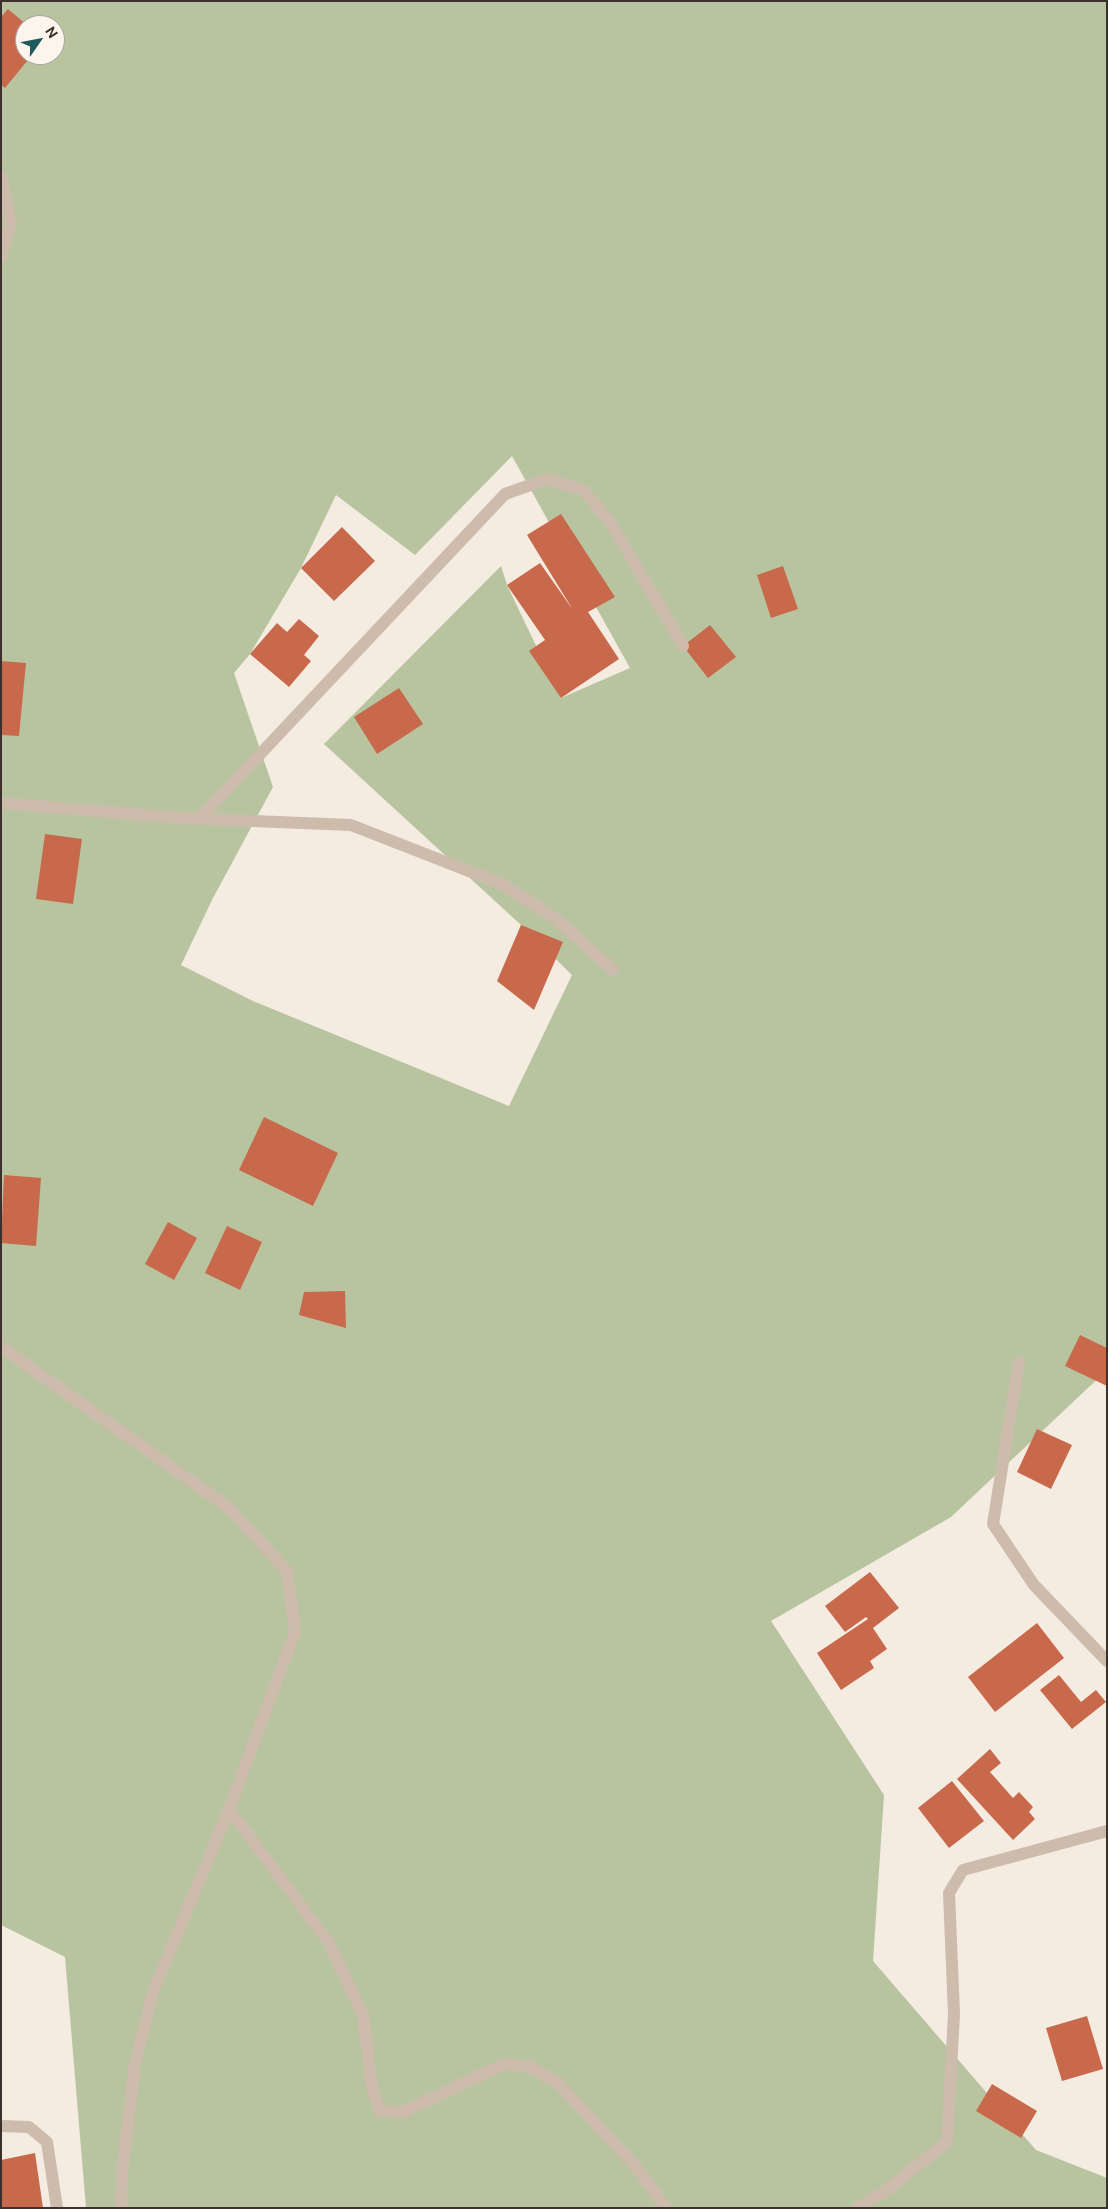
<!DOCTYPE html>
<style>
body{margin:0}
#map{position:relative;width:1108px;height:2209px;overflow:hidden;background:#f4ebe1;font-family:"DM Sans",sans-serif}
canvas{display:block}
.frame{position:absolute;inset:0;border:2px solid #3b302b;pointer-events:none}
.north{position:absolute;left:15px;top:15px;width:50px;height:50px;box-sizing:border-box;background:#fbf5ee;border:1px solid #aea6a0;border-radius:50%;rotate:57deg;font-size:14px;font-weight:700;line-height:20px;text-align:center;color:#3b302b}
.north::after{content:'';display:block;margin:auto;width:18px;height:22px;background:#1f5a5e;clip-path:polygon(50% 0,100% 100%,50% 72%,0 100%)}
</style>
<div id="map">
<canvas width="1108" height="2209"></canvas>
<div class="frame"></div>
<div class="north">N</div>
</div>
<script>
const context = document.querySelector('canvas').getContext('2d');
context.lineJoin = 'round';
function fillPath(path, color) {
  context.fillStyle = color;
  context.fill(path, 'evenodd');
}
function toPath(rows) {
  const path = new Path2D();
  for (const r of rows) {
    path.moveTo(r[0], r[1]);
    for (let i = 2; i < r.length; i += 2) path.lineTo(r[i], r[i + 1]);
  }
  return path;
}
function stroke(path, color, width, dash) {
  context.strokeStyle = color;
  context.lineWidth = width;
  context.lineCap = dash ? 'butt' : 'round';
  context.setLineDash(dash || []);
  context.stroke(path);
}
const green = toPath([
 [1,1,1107,1,1107,1370,951,1517,771,1621,884,1795,873,1961,1036,2150,1107,2178,1107,2208,86,2208,65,1957,1,1925],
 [25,25,55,25,55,55,25,55],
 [512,456,630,668,561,698,507,585,501,566,324,744,521,925,572,975,509,1106,253,1001,181,965,213,898,273,787,234,673,250,654,301,568,336,495,415,555]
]);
const building = toPath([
 [8,9,27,25,25,25,25,55,32,55,5,88,1,85,1,17],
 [561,514,615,597,588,612,619,659,561,698,529,651,545,640,507,585,540,563,573,610,527,535],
 [342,527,375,561,334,601,301,568],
 [783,566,798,609,771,618,757,575],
 [299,619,319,636,304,655,311,661,289,687,250,654,277,623,287,632],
 [710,625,736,657,708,678,683,646],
 [1,661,26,663,19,736,1,735],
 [399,688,423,724,377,754,354,717],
 [45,834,82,839,73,904,36,899],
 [521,925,563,942,534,1010,497,981],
 [264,1117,338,1153,313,1206,239,1170],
 [4,1175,41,1178,36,1246,1,1243],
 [168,1222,197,1238,174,1280,145,1264],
 [227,1226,262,1242,240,1290,205,1273],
 [345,1291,346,1328,299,1315,304,1292],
 [1080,1335,1107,1348,1107,1386,1065,1366],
 [1037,1429,1072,1445,1051,1489,1017,1472],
 [870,1572,899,1608,873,1628,887,1649,870,1661,874,1668,841,1690,817,1653,868,1619,866,1617,845,1632,825,1606],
 [1037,1623,1064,1658,995,1712,968,1677],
 [1059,1675,1081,1702,1096,1690,1106,1702,1072,1729,1040,1690],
 [990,1749,1001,1763,990,1772,1013,1798,1019,1792,1033,1807,1029,1812,1035,1819,1013,1840,957,1779],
 [952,1781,984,1821,949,1848,918,1808],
 [1087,2016,1103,2069,1062,2081,1046,2028],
 [992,2084,1037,2111,1021,2138,976,2111],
 [35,2153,43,2208,1,2208,1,2160]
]);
const street = toPath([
 [1,176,11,223,1,257],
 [1,803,181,818,351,825,502,884,555,918,613,970],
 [199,819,505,494,547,479,583,490,609,520,683,646],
 [1,1347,228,1507,287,1571,295,1632,229,1809,153,1992,135,2063,122,2174,121,2208],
 [1019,1362,993,1524,1034,1585,1107,1661],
 [229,1809,329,1943,363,2015,372,2088,380,2111,403,2112,504,2064,529,2066,559,2084,637,2168,666,2208],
 [1,2126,29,2127,47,2142,57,2208],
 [857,2208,884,2192,947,2142,954,2014,949,1893,963,1870,1107,1831]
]);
fillPath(green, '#b8c4a0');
fillPath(building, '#c8694b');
stroke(street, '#cdbbac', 12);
</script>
